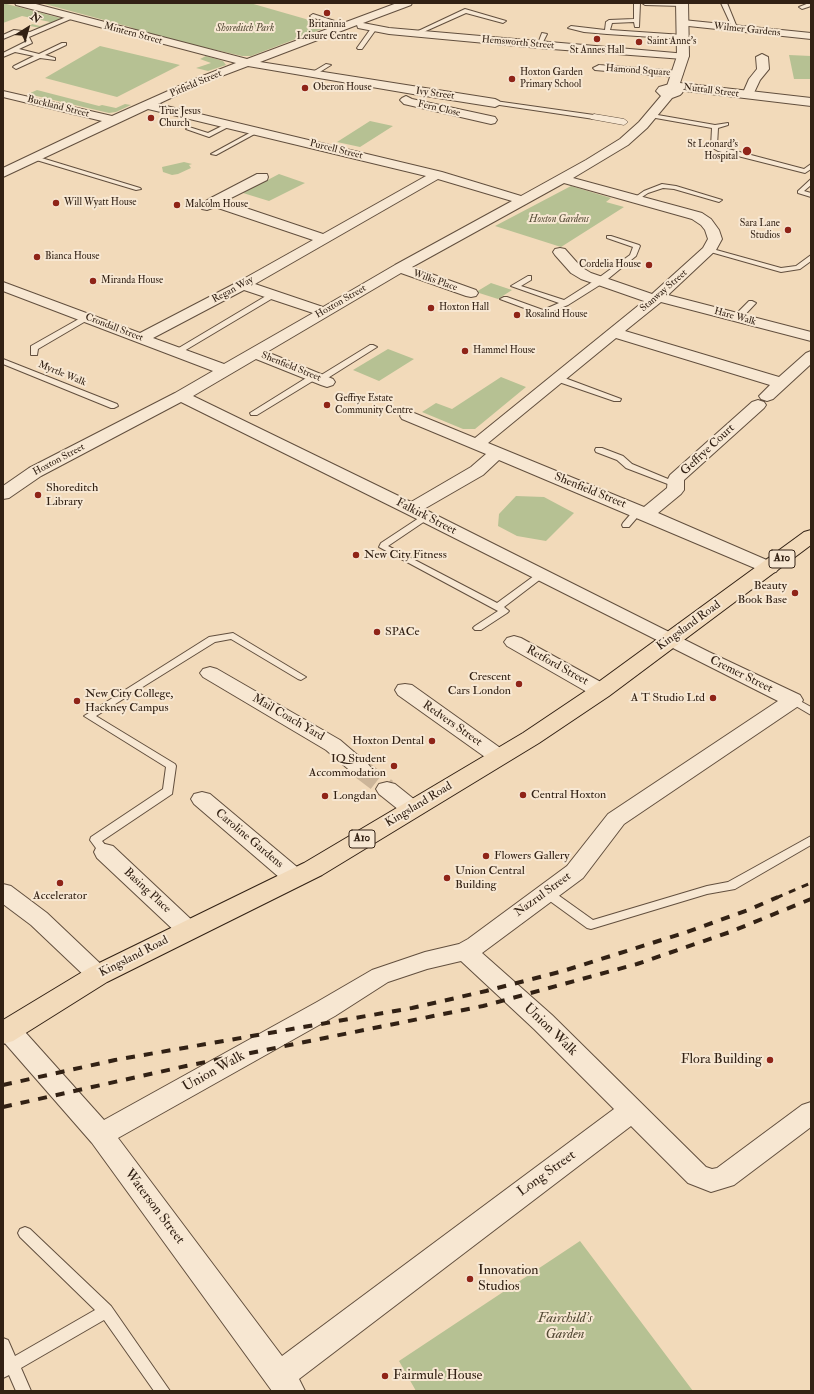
<!DOCTYPE html>
<meta charset="utf-8">
<style>
body{margin:0}
#map{position:relative;width:814px;height:1394px;overflow:hidden;background:#f2daba;font-family:"IM FELL Double Pica",serif}
canvas{display:block}
.frame{position:absolute;inset:0;border:4px solid #322114;pointer-events:none}
.north{position:absolute;left:8px;top:8px;width:40px;height:40px;-webkit-text-stroke:3px #f7e7d2;paint-order:stroke;rotate:37deg;font-size:11px;font-weight:700;line-height:16px;text-align:center;color:#322114}
.north::after{content:'';display:block;margin:auto;width:14px;height:18px;background:#322114;clip-path:polygon(50% 0,100% 100%,50% 72%,0 100%)}
</style>
<div id="map">
<canvas width="814" height="1394"></canvas>
<div class="frame"></div>
<div class="north">N</div>
</div>
<script>
const context = document.querySelector('canvas').getContext('2d');
context.lineJoin = 'round';
function fillPath(path, color) {
  context.fillStyle = color;
  context.fill(path, 'evenodd');
}
function toPath(rows) {
  const path = new Path2D();
  for (const r of rows) {
    path.moveTo(r[0], r[1]);
    for (let i = 2; i < r.length; i += 2) path.lineTo(r[i], r[i + 1]);
  }
  return path;
}
function stroke(path, color, width, dash) {
  context.strokeStyle = color;
  context.lineWidth = width;
  context.lineCap = dash ? 'butt' : 'round';
  context.setLineDash(dash || []);
  context.stroke(path);
}
function drawText(font, color, halo, rows, align = 'center') {
  context.font = font + ' "IM FELL Double Pica",serif';
  context.lineWidth = 4;
  context.setLineDash([]);
  context.textBaseline = 'middle';
  context.strokeStyle = halo;
  context.fillStyle = color;
  for (const [text, x, y, turn = 0] of rows) {
    context.save();
    context.translate(x, y);
    context.rotate((+turn || 0) * Math.PI / 180);
    context.textAlign = isNaN(turn) ? turn : align;
    if (halo) context.strokeText(text, 0, 0);
    context.fillText(text, 0, 0);
    context.restore();
  }
}
const green = toPath([
 [3,3,64,19,41,28,30,26,32,24,40,26,50,22,22,16,3,23],
 [41,3,250,3,330,26,251,56,242,56,146,34,130,27],
 [100,46,180,65,117,97,45,78],
 [789,55,811,56,811,79,794,79],
 [206,56,223,61,226,65,208,71,196,68,211,63,200,59],
 [37,90,99,106,102,105,116,108,125,104,131,105,116,112,109,113,28,94],
 [370,121,393,126,360,147,337,142],
 [184,162,192,164,189,165,191,168,178,174,172,175,163,172,162,167],
 [279,174,305,183,269,201,243,193],
 [571,186,611,198,606,202,624,207,561,247,495,226],
 [491,283,512,290,498,299,476,292],
 [388,349,414,359,379,381,353,370],
 [501,377,526,387,475,429,463,429,422,412,436,403,452,409],
 [516,496,544,497,574,513,546,541,517,536,498,526,499,514],
 [580,1241,693,1391,416,1391,399,1361]
]);
const minorTunnel = toPath([
 [361,769,387,789]
]);
const service = toPath([
 [634,3,640,3,639,27,635,27,634,22,612,23,610,30,683,35,686,37,683,39,607,34,584,32,568,28,571,26,605,30,606,22,609,20,634,19,634,3],
 [642,3,684,3,685,4,682,6,645,5,642,3],
 [721,3,727,3,738,30,733,29,721,3],
 [809,3,811,3,811,6,802,9,799,7,809,3],
 [465,9,506,21,503,23,466,13,419,34,414,33,465,9],
 [313,14,347,25,348,26,345,28,311,17,310,16,313,14],
 [71,15,74,17,73,18,29,37,32,43,19,49,39,54,62,43,66,43,66,45,45,55,55,58,55,60,40,58,16,69,13,67,14,66,34,56,15,52,3,57,3,53,27,41,23,36,24,35,15,34,3,39,3,35,14,30,30,32,71,15],
 [372,27,377,28,362,49,358,49,357,48,372,27],
 [542,33,547,34,541,46,537,46,542,33],
 [326,64,331,65,315,75,311,75,311,73,326,64],
 [495,101,594,115,597,117,594,119,493,104,492,103,495,101],
 [652,114,715,125,728,123,728,125,718,128,717,146,804,169,811,164,811,169,805,173,718,151,711,147,712,128,650,117,649,116,652,114],
 [230,122,232,123,232,125,209,137,186,129,189,127,208,133,230,122],
 [255,130,260,131,216,155,211,154,255,130],
 [35,156,140,188,141,189,136,190,33,159,32,158,35,156],
 [811,179,811,185,804,191,811,193,811,197,798,193,798,191,811,179],
 [662,184,676,186,722,200,719,202,674,189,663,188,648,193,639,199,634,198,644,191,662,184],
 [607,236,611,236,639,245,640,246,636,256,603,283,568,305,543,315,500,299,504,297,507,297,543,310,559,303,511,286,528,276,531,276,531,280,521,286,564,300,597,279,630,255,633,247,607,238,607,236],
 [709,248,781,268,796,266,811,255,811,261,800,269,781,272,707,251,707,249,709,248],
 [271,293,277,293,278,295,179,354,176,354,172,352,271,293],
 [749,301,752,301,756,303,740,320,734,320,734,316,749,301],
 [84,316,87,316,91,318,38,349,37,355,31,355,31,346,84,316],
 [370,345,373,345,377,347,323,381,320,381,316,379,257,415,251,415,250,413,311,375,314,375,318,377,370,345],
 [3,359,117,404,118,406,114,408,111,408,3,364,3,359],
 [556,377,562,377,621,399,620,401,614,401,556,381,556,377],
 [596,448,602,448,623,456,632,464,680,484,679,486,673,486,626,468,617,460,596,452,595,450,596,448],
 [638,508,641,509,642,511,641,513,629,527,623,527,622,525,623,523,635,509,638,508],
 [425,514,429,517,428,519,388,546,497,603,538,573,544,573,546,575,504,607,509,611,507,613,481,630,475,630,473,628,475,626,498,611,379,547,381,543,425,514],
 [233,633,306,677,301,680,298,679,231,639,215,642,96,716,175,764,176,766,172,794,102,841,111,852,109,855,105,856,101,855,90,840,91,837,163,789,166,767,84,716,209,637,233,633],
 [793,697,811,707,811,715,789,702,788,700,793,697],
 [811,836,811,845,735,889,707,894,591,929,587,928,543,896,541,893,543,890,547,889,551,890,593,920,707,886,728,882,811,836],
 [25,1227,30,1229,111,1306,170,1391,154,1391,104,1320,21,1368,31,1391,16,1391,9,1375,3,1378,3,1338,8,1340,15,1356,95,1310,20,1237,18,1233,20,1229,25,1227]
]);
const pedestrian = toPath([
 [594,114,624,119,628,122,624,125,591,119,590,117,594,114]
]);
const minor = toPath([
 [15,3,32,3,247,59,397,3,412,3,411,5,363,23,389,28,687,54,689,56,687,58,683,59,539,48,389,34,358,28,357,25,260,62,495,99,499,101,501,103,499,105,495,107,413,94,248,66,203,83,158,104,442,172,521,196,586,160,620,139,639,122,661,96,656,91,659,87,673,83,677,84,683,91,682,93,680,95,672,98,647,128,628,145,573,178,702,213,711,219,719,230,722,239,716,250,668,295,811,332,811,341,661,302,625,331,779,377,806,353,811,351,811,364,773,399,767,401,761,399,759,396,770,385,616,338,488,443,644,507,667,488,668,479,670,475,752,402,758,400,764,402,766,405,764,408,684,480,684,490,681,494,658,513,776,564,779,568,776,572,770,573,764,572,499,460,483,475,424,509,709,652,800,695,803,700,800,705,624,824,583,878,482,953,552,1015,706,1167,712,1169,717,1168,802,1105,811,1102,811,1127,734,1185,711,1192,688,1183,631,1126,299,1379,305,1391,272,1391,92,1143,3,1041,3,1022,8,1020,17,1023,104,1120,317,1002,372,970,425,952,459,944,468,939,567,866,608,814,778,701,405,513,181,402,41,476,9,498,3,499,3,486,29,468,175,393,213,371,3,291,3,282,140,333,238,282,313,240,215,207,207,210,202,209,200,206,202,203,209,199,257,174,267,174,268,177,267,180,225,201,323,234,426,176,148,109,3,177,3,168,102,121,3,97,3,91,112,116,195,79,236,63,16,5,15,3],
 [438,179,512,201,395,265,323,307,255,284,438,179],
 [564,183,692,219,701,225,705,230,708,239,703,248,652,294,591,273,581,267,565,249,560,248,555,249,553,252,555,255,571,273,581,279,644,301,475,438,414,413,408,411,402,413,400,416,402,419,486,454,471,467,411,502,193,396,256,359,321,385,327,387,333,385,335,382,333,379,267,352,401,273,466,296,471,297,476,296,478,293,476,290,412,267,564,183],
 [244,290,313,313,224,364,153,338,244,290],
 [461,961,534,1029,614,1109,282,1356,118,1138,335,1016,388,982,427,969,461,961],
 [683,20,811,33,811,39,679,25,678,23,683,20],
 [762,54,768,57,769,69,760,80,752,97,744,97,742,95,749,79,757,69,756,57,762,54],
 [599,65,677,71,681,72,683,74,681,76,677,77,595,70,593,68,599,65],
 [406,96,412,99,495,117,497,120,495,123,491,124,404,104,400,100,402,98,406,96],
 [514,636,521,638,608,686,611,691,608,696,601,697,594,696,507,646,504,642,507,638,514,636],
 [210,667,217,669,340,740,368,764,372,769,368,774,361,776,354,774,326,750,203,677,200,673,203,669,210,667],
 [405,684,412,685,506,752,509,757,506,762,499,764,492,762,398,695,395,690,398,685,405,684],
 [387,782,395,784,420,804,423,809,420,814,412,816,404,814,379,794,376,789,379,784,387,782],
 [202,792,210,794,303,872,306,878,303,884,295,886,287,884,194,804,191,799,194,794,202,792],
 [105,844,113,846,196,924,200,930,196,936,188,939,180,936,97,858,94,852,97,846,105,844],
 [3,884,11,886,47,913,106,969,110,975,106,981,98,984,90,981,31,925,3,904,3,884]
]);
const tertiary = toPath([
 [676,3,688,3,689,56,680,83,811,98,811,106,669,89,667,86,677,56,676,3]
]);
const trunk = toPath([
 [811,530,811,545,609,696,539,743,322,875,107,982,13,1041,3,1044,3,1020,89,968,304,863,523,733,593,686,804,532,811,530]
]);
const railFar1 = toPath([
 [776,898,811,883]
]);
const rail = toPath([
 [3,1085,115,1060,412,1008,486,991,563,971,687,932,748,910,778,897],
 [3,1107,186,1066,483,1006,637,964,730,932,811,899]
]);
const markers = [
 [327,13,4,"#8f2418"],
 [597,39,4,"#8f2418"],
 [639,42,4,"#8f2418"],
 [512,79,4,"#8f2418"],
 [305,88,4,"#8f2418"],
 [151,118,4,"#8f2418"],
 [747,151,5,"#8f2418"],
 [56,203,4,"#8f2418"],
 [177,205,4,"#8f2418"],
 [788,230,4,"#8f2418"],
 [37,257,4,"#8f2418"],
 [649,265,4,"#8f2418"],
 [93,281,4,"#8f2418"],
 [431,308,4,"#8f2418"],
 [517,315,4,"#8f2418"],
 [465,351,4,"#8f2418"],
 [327,405,4,"#8f2418"],
 [38,495,4,"#8f2418"],
 [356,555,4,"#8f2418"],
 [795,593,4,"#8f2418"],
 [377,632,4,"#8f2418"],
 [519,684,4,"#8f2418"],
 [713,698,4,"#8f2418"],
 [77,701,4,"#8f2418"],
 [432,741,4,"#8f2418"],
 [394,766,4,"#8f2418"],
 [523,795,4,"#8f2418"],
 [325,796,4,"#8f2418"],
 [486,856,4,"#8f2418"],
 [447,878,4,"#8f2418"],
 [60,883,4,"#8f2418"],
 [770,1060,4,"#8f2418"],
 [470,1279,4,"#8f2418"],
 [385,1376,4,"#8f2418"]
];
const farPoinames = [
 ["Britannia",327,25,"center"],
 ["Leisure Centre",327,37,"center"],
 ["Saint Anne's",647,42],
 ["St Annes Hall",597,51,"center"],
 ["Hoxton Garden",520,73],
 ["Primary School",520,85],
 ["Oberon House",313,88],
 ["True Jesus",159,112],
 ["Church",159,124],
 ["St Leonard's",738,145,"right"],
 ["Hospital",738,157,"right"],
 ["Will Wyatt House",64,203],
 ["Malcolm House",185,205],
 ["Sara Lane",780,224,"right"],
 ["Studios",780,236,"right"],
 ["Bianca House",45,257],
 ["Cordelia House",641,265,"right"],
 ["Miranda House",101,281],
 ["Hoxton Hall",439,308],
 ["Rosalind House",525,315],
 ["Hammel House",473,351],
 ["Geffrye Estate",335,399],
 ["Community Centre",335,411]
];
const farParknames = [
 ["Shoreditch Park",245,29],
 ["Hoxton Gardens",559,220]
];
const farStreetnames = [
 ["Wilmer Gardens",747,30,6],
 ["Mintern Street",133,34,15],
 ["Hemsworth Street",518,43,5],
 ["Hamond Square",638,71,4],
 ["Pitfield Street",196,84,-23],
 ["Nuttall Street",711,91,7],
 ["Ivy Street",435,94,8],
 ["Buckland Street",58,107,14],
 ["Fern Close",439,109,13],
 ["Purcell Street",336,150,14],
 ["Wilks Place",435,281,19],
 ["Regan Way",233,290,-28],
 ["Stanway Street",664,291,-41],
 ["Hoxton Street",341,302,-30],
 ["Hare Walk",735,317,15],
 ["Crondall Street",114,328,21],
 ["Shenfield Street",291,367,22],
 ["Myrtle Walk",62,374,22],
 ["Hoxton Street",59,460,-28]
];
const shields = [
 [782,559,26],
 [362,839,26]
];
const shieldNames = [
 ["A10",782,559],
 ["A10",362,839]
];
const streetNames = [
 ["Geffrye Court",708,450,-43],
 ["Shenfield Street",590,491,22],
 ["Falkirk Street",426,517,27],
 ["Kingsland Road",689,626,-36],
 ["Retford Street",557,666,29],
 ["Cremer Street",741,675,26],
 ["Mail Coach Yard",288,718,30],
 ["Redvers Street",452,724,35],
 ["Kingsland Road",419,805,-31],
 ["Caroline Gardens",249,839,40],
 ["Basing Place",147,891,43],
 ["Nazrul Street",543,895,-36],
 ["Kingsland Road",134,957,-27]
];
const poiNames = [
 ["Shoreditch",46,488],
 ["Library",46,502],
 ["New City Fitness",364,555],
 ["Beauty",787,586,"right"],
 ["Book Base",787,600,"right"],
 ["SPACe",385,632],
 ["Crescent",511,677,"right"],
 ["Cars London",511,691,"right"],
 ["New City College,",85,694],
 ["Hackney Campus",85,708],
 ["A T Studio Ltd",705,698,"right"],
 ["Hoxton Dental",424,741,"right"],
 ["IQ Student",386,759,"right"],
 ["Accommodation",386,773,"right"],
 ["Central Hoxton",531,795],
 ["Longdan",333,796],
 ["Flowers Gallery",494,856],
 ["Union Central",455,871],
 ["Building",455,885],
 ["Accelerator",60,896,"center"]
];
const nearStreetnames = [
 ["Union Walk",550,1030,44],
 ["Union Walk",214,1072,-29],
 ["Long Street",547,1174,-36],
 ["Waterson Street",154,1207,53]
];
const nearPoinames = [
 ["Flora Building",762,1060,"right"],
 ["Innovation",478,1271],
 ["Studios",478,1287],
 ["Fairmule House",393,1376]
];
const nearParknames = [
 ["Fairchild’s",565,1319],
 ["Garden",565,1335]
];
fillPath(green, '#b6c193');
stroke(minorTunnel, '#ccb599', 20, [20, 10]);
stroke(service, '#624f3e', 2);
stroke(pedestrian, '#624f3e', 1);
stroke(minor, '#624f3e', 2);
stroke(tertiary, '#624f3e', 2);
stroke(trunk, '#322114', 2);
fillPath(service, '#f7e7d2');
fillPath(pedestrian, '#f7e7d2');
fillPath(minor, '#f7e7d2');
fillPath(tertiary, '#f7e7d2');
fillPath(trunk, '#f2daba');
stroke(railFar1, '#322114', 3, [7, 7]);
stroke(rail, '#322114', 4, [9, 9]);
for (const [x, y, r, color] of markers) {
  const dot = new Path2D();
  dot.arc(x, y, r, 0, 2 * Math.PI);
  context.fillStyle = color;
  context.fill(dot);
  stroke(dot, '#f7e7d2', 1.5);
}
drawText('10px', '#322114', '#f7e7d2', farPoinames, 'left');
drawText('italic 10px', '#534934', '#f7e7d2', farParknames);
drawText('10px', '#322114', '#f7e7d2', farStreetnames);
for (const [x, y, w] of shields) {
  const box = new Path2D();
  box.roundRect(x - w / 2, y - 9, w, 18, 3);
  context.fillStyle = '#f7e7d2';
  context.fill(box);
  stroke(box, '#322114', 1);
}
drawText('bold 11px', '#322114', null, shieldNames);
drawText('12px', '#322114', '#f7e7d2', streetNames);
drawText('12px', '#322114', '#f7e7d2', poiNames, 'left');
drawText('14px', '#322114', '#f7e7d2', nearStreetnames);
drawText('14px', '#322114', '#f7e7d2', nearPoinames, 'left');
drawText('italic 14px', '#534934', '#f7e7d2', nearParknames);
</script>
